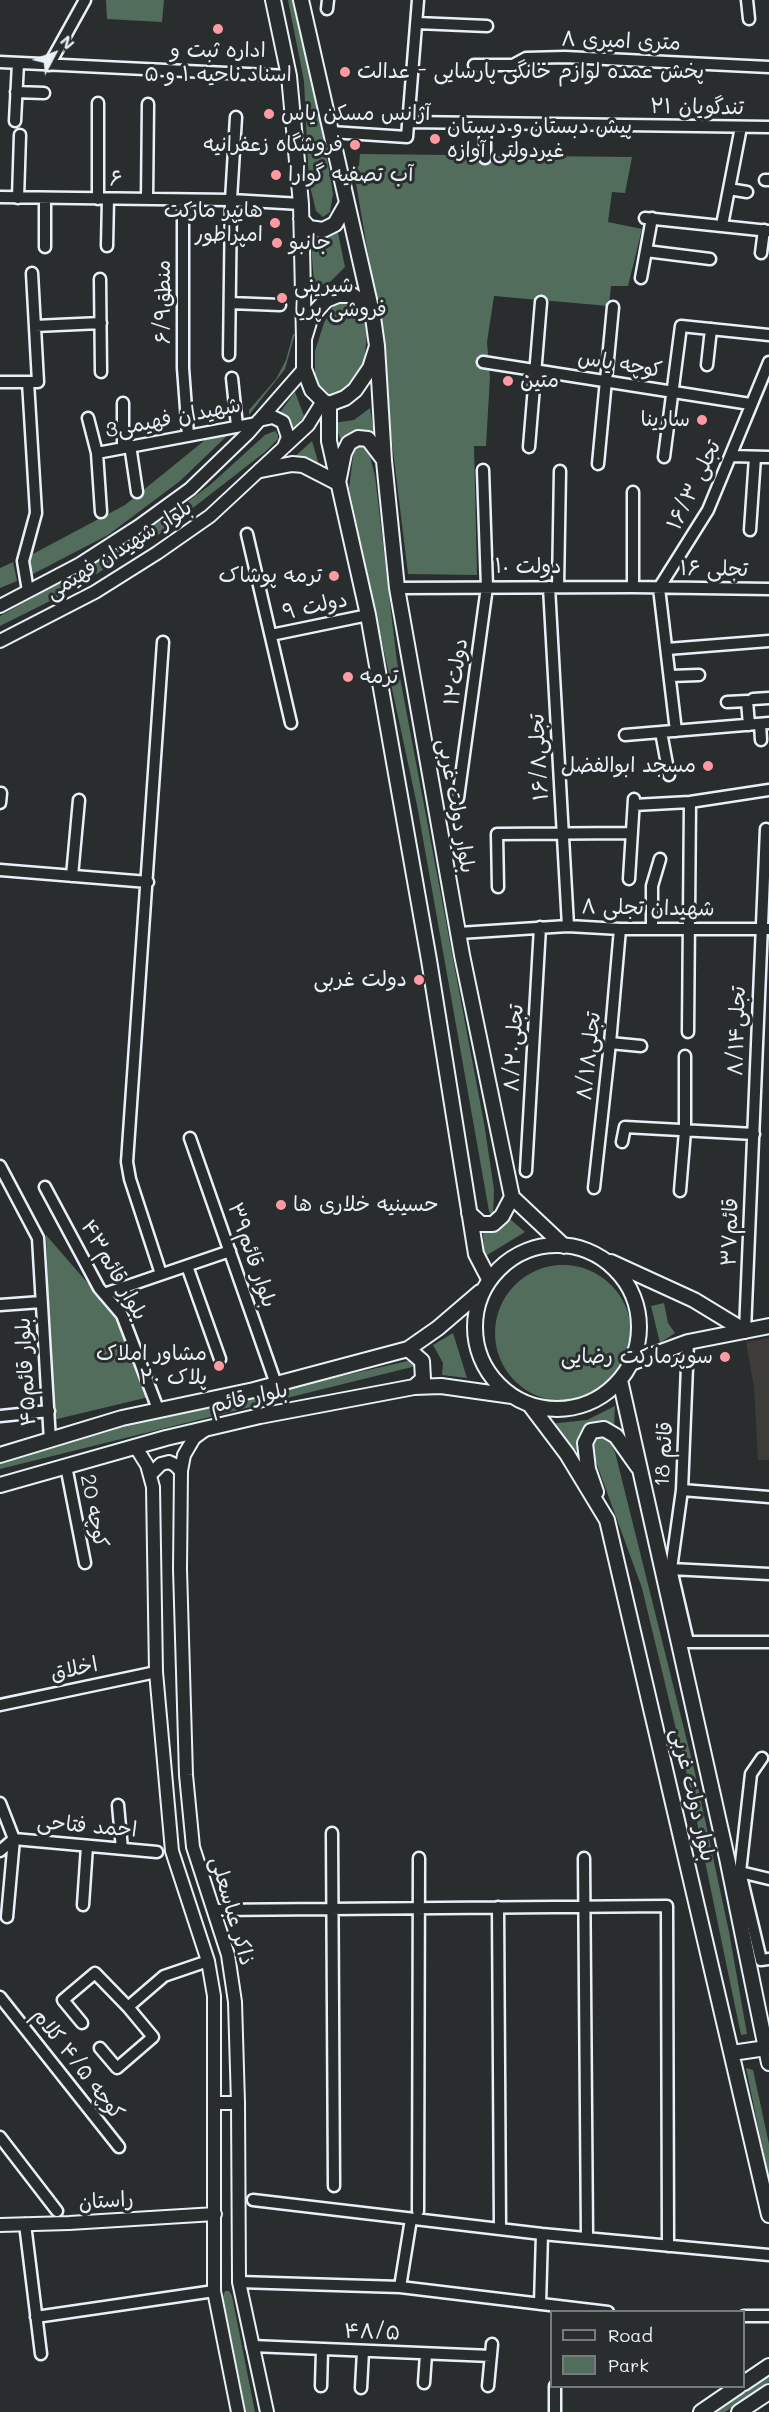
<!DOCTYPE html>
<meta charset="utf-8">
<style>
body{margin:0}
#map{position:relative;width:769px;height:2412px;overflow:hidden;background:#2a2d2e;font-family:Mali,sans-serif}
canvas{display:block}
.legend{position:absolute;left:550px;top:2310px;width:195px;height:78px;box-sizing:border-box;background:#2a2d2e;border:2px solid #767b7f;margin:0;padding:8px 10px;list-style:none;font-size:18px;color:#e8f1f8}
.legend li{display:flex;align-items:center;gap:12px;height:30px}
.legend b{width:30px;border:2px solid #767b7f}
.north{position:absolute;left:24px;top:24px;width:60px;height:60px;-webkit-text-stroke:4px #2a2d2e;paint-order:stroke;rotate:49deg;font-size:16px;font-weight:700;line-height:24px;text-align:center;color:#e8f1f8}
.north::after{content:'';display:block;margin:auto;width:21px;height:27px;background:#e8f1f8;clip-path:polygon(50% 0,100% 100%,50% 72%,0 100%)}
</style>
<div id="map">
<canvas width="769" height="2412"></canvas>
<ul class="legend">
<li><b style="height:8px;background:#2a2d2e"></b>Road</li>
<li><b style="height:16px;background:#536d5c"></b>Park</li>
</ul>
<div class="north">N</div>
</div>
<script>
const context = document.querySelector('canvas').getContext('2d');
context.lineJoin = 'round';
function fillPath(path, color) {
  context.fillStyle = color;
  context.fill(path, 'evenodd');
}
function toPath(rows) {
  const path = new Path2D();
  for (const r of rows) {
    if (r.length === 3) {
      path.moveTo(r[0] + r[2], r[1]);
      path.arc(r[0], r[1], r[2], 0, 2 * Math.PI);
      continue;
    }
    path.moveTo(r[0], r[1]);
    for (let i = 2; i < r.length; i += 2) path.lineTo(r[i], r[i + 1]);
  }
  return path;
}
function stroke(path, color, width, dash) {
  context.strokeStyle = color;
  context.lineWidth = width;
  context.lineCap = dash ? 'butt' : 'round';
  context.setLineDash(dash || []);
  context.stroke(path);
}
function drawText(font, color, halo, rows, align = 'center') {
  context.font = font + ' Mali,"Playpen Sans Arabic",sans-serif';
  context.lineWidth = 6;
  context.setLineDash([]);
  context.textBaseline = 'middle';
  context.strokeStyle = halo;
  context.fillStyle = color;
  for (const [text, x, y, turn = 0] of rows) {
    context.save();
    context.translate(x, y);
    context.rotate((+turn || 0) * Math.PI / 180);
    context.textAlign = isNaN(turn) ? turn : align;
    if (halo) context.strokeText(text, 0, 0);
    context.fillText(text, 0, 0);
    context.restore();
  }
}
const built = toPath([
 [769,1338,769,1460,758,1460,754,1387,746,1342]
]);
const green = toPath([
 [106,0,164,0,162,22,107,19],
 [288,0,299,0,314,70,318,105,333,194,330,212,323,217,316,211,309,182,304,81],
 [360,154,632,157,625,193,612,192,608,222,642,229,628,286,611,286,609,306,494,296,487,342,490,377,486,446,474,446,477,575,408,574,372,277,353,166,359,166],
 [337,228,345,267,331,281,317,287,314,282,310,233,318,237],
 [351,301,363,307,368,325,364,362,360,374,350,392,330,397,320,390,317,384,315,377,315,351,324,323,332,308,339,302],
 [293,334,295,334,285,369,249,415,249,410,276,379,286,360],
 [295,392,304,416,293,430,288,420,278,415],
 [370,408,374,432,358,431,349,437,344,448,334,423,354,420],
 [275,431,278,435,278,439,265,452,158,535,68,592,0,626,0,616,90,566,171,514,210,485,265,435],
 [231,432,180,481,108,535,29,576,29,556,125,505,210,436],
 [312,441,319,465,308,461,291,460],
 [361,444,369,452,375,476,397,662,484,1123,494,1189,493,1218,489,1211,417,805,349,488,354,449],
 [13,562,17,581,0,588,0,568],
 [510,1219,525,1232,484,1257,483,1230,492,1232],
 [46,1235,117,1317,149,1397,53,1420],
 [563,1333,68],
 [664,1303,668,1323,675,1333,660,1343,651,1306],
 [453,1333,467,1378,442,1375,443,1363,433,1345],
 [412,1360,416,1366,0,1469,0,1462,119,1427],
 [615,1406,614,1426,590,1423,580,1433,578,1452,549,1424,587,1420],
 [602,1434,608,1438,615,1452,695,1773,729,1932,747,2034,741,2035,688,1779,642,1588,593,1454,592,1443,594,1437],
 [746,2068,753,2070,769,2144,769,2179],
 [225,2291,229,2291,232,2296,255,2412,246,2412,223,2297],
 [769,2376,769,2382,725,2412,715,2412]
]);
const minor = toPath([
 [747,0,749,19],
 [327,9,328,0],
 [417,23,487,26],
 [0,62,289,76],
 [49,65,85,0],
 [474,65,513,65,526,58,565,57,769,67],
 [16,92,44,93],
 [98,103,98,199],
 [15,121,18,63],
 [409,122,769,127],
 [331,132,407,137,418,0],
 [485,158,485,124],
 [765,180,769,180],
 [729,189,747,192],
 [0,197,231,200,301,204],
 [18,198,20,135],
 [147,199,148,104],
 [183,200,183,368,188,435],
 [645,218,769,231],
 [723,220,741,127],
 [107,246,108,199],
 [45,247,45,198],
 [646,251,710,259],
 [761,253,764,230],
 [641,278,652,218],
 [100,279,101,372],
 [230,303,280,305],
 [35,326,101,323],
 [229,355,231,200,236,117],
 [483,362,750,404],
 [707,365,711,329],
 [232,378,237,426],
 [0,382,38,382,32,273],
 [28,382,36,513,23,561,28,591],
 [123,403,123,447],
 [88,418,97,453,101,512],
 [130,445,137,492],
 [529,447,541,302],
 [97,453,257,423],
 [731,456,769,457],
 [664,457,681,326,769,335],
 [598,464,613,307],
 [633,492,633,587],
 [750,530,755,457],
 [247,534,291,723],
 [549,587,568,926],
 [558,587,560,471],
 [397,588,633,587,769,589],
 [659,588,708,510,769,362],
 [659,588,676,731],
 [271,635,368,615],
 [667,649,769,641],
 [670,676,699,675],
 [753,699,769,698],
 [727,702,747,701,749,725],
 [760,724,761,740],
 [661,732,669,775],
 [625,735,769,723],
 [458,798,487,587,483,470],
 [0,803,1,793],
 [634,805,690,802,769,790],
 [0,870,148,882],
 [72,876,79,800],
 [629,879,634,799],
 [498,887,497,834,632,833],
 [652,927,652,886,660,859],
 [459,933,568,926,620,929,769,929],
 [688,1032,690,802],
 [610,1043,641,1046],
 [190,1138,276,1384],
 [622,1142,625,1127,754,1134],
 [0,1166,38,1238,50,1441],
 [526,1171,540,927],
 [45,1187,99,1288,122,1315,158,1409],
 [594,1188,610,1043,620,929],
 [680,1191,685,1131,685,1056],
 [187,1266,220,1359],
 [161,1274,130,1179,127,1162,163,642],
 [104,1294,230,1251],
 [0,1305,41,1302],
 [745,1331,766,829],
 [688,1342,682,1490,671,1569,688,1642,769,1642],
 [0,1416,49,1411],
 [66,1466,85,1563],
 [682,1490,769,1497],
 [671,1569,769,1574],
 [0,1705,156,1672],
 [762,1758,751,1774,740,1872,769,1879],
 [0,1803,14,1839,7,1917],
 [118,1805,122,1849],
 [332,1833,334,2186],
 [14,1839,157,1852],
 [0,1851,14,1839],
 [584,1858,587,2238],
 [740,1872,761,1960,769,1959],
 [83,1905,87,1846],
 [498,1907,500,2229],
 [215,1910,667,1906,668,2246],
 [0,1997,119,2147],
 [82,2023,63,2000,95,1973,128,2007,164,1976,208,1961],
 [100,2048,117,2068,153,2037,128,2007],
 [0,2137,57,2211],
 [253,2200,542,2234,769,2255],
 [418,2211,419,1858],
 [25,2224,41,2354],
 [239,2282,400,2287,608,2312],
 [400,2287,411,2219],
 [540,2304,542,2234],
 [744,2316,769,2316],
 [36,2317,214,2291],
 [252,2346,491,2356],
 [424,2383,426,2354],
 [321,2386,322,2350],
 [488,2386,492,2344],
 [555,2386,555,2412],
 [361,2388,363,2351]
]);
const tertiary = toPath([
 [259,420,273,417,283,422,288,437,284,447],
 [0,606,80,564,139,526,190,489,248,433,304,369],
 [0,641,95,592,157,553,210,516,308,425,323,401],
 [205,1430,194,1438,184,1455,181,1471,180,1569,186,1775,193,1847,228,1955,235,2002,238,2103,239,2282,267,2412],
 [135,1446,147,1465,153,1487,156,1672,172,1851,208,1961,214,1996,214,2291,238,2412],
 [150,1475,161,1464,169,1462,175,1465,181,1471],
 [215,2103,238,2103],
 [0,2225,69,2223,215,2214]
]);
const secondary = toPath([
 [273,0,289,76,301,204,304,339],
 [301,0,373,317],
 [301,219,309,228,323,230,335,224,347,203],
 [338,295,352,295,364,303,373,317,377,346,370,368,355,390,345,398,329,404,323,401,312,390,304,369,304,339,310,319,316,311,326,300,338,295],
 [377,346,384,461,397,588,462,955,512,1197,564,1246],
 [329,404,329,441,368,615,429,960,476,1254,489,1279],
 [261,470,292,464,303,465,338,483,344,453,349,443,358,438,368,439,384,460],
 [469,1213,481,1224,493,1224,502,1216,512,1197],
 [557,1327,82],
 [611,1262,694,1300,745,1331],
 [408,1349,422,1361,423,1379,414,1387],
 [631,1363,688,1342,769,1326],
 [620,1380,727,1858,769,2063],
 [530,1405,567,1454,607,1520,769,2215],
 [0,1455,122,1418,254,1390,408,1349,438,1328,480,1292],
 [0,1485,166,1438,260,1416,414,1387,441,1386,512,1396],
 [596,1492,588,1469,585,1443,591,1431,604,1429,616,1436,638,1467],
 [732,2053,766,2048],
 [744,2383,769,2366],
 [701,2412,739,2386],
 [739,2412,769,2392]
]);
const markers = [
 [218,29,6,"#ff9aa2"],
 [345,72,6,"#ff9aa2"],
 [269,114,6,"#ff9aa2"],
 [435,139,6,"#ff9aa2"],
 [355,145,6,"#ff9aa2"],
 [276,175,6,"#ff9aa2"],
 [275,223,6,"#ff9aa2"],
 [277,243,6,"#ff9aa2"],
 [282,298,6,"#ff9aa2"],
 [508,381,6,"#ff9aa2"],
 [702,420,6,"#ff9aa2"],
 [334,576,6,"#ff9aa2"],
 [348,677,6,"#ff9aa2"],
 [708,766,6,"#ff9aa2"],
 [419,980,6,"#ff9aa2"],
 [281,1205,6,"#ff9aa2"],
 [725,1357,6,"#ff9aa2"],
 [219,1366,6,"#ff9aa2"]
];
const streetNames = [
 ["۸ متری امیری",621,41,2],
 ["۲۱ تندگویان",697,107,1],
 ["۶",116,179,1],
 ["منطق۶/۹",164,302,-90],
 ["کوچه یاس",620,364,9],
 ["3شهیدان فهیمی",173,418,-11],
 ["۱۶/۳ تجلی",694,485,-64],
 ["بلوار شهیدان فهیمی",119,550,-32],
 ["۱۰ دولت",528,567],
 ["۱۶ تجلی",714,569,1],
 ["۹ دولت",315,606,-12],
 ["۱۲دولت",456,672,-82],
 ["تجلی۱۶/۸",539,757,-93],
 ["بلوار دولت غربی",456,806,80],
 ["شهیدان تجلی ۸",648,908,1],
 ["تجلی۸‌/۱۴",737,1031,-88],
 ["تجلی۸/۲۰",514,1048,-87],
 ["تجلی۸/۱۸",589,1056,-84],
 ["قائم۳۷",730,1232,-88],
 ["بلوار قائم۳۹",252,1255,71],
 ["بلوار قائم۴۳",114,1270,60],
 ["بلوار قائم۴۵",26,1372,-93],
 ["بلوار قائم",249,1398,-12],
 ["18 قائم",664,1454,-87],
 ["کوچه 20",94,1511,79],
 ["اخلاق",74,1669,-12],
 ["بلوار دولت غربی",693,1795,77],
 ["احمد فتاحی",87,1826,5],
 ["ذاکر عباسعلی",232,1911,74],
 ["کوچه ۴/۵ کلام",78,2064,52],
 ["راستان",106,2201,-4],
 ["۴۸/۵",372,2332,2]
];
const poiNames = [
 ["اداره ثبت و",218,51,"center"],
 ["اسناد ناحیه ۱ و ۵",218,75,"center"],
 ["پخش عمده لوازم خانگی پارسایی - عدالت",357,72],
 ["آژانس مسکن یاس",281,114],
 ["پیش دبستان و دبستان",447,127],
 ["غیردولتی آوازه",447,151],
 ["فروشگاه زعفرانیه",343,145,"right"],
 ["آب تصفیه گوارا",288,175],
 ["هایپر مارکت",263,211,"right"],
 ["امپراطور",263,235,"right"],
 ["جانبو",289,243],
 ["شیرینی",294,286],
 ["فروشی پریا",294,310],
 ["متین",520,381],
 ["سارینا",690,420,"right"],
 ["ترمه پوشاک",322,576,"right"],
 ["ترمه",360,677],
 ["مسجد ابوالفضل",696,766,"right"],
 ["دولت غربی",407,980,"right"],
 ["حسینیه خلاری ها",293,1205],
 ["مشاور املاک",207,1354,"right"],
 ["پلاک ۲۰",207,1378,"right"],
 ["سوپرمارکت رضایی",713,1357,"right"]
];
fillPath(built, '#3e3c39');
fillPath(green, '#536d5c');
stroke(minor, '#e8f1f8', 15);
stroke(tertiary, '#e8f1f8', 16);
stroke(secondary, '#e8f1f8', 18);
stroke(minor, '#2a2d2e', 10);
stroke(tertiary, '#2a2d2e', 12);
stroke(secondary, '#2a2d2e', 14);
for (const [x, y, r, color] of markers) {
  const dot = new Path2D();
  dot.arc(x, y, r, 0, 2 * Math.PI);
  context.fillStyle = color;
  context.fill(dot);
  stroke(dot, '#2a2d2e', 2);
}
drawText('21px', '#e8f1f8', '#2a2d2e', streetNames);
drawText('21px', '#e8f1f8', '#2a2d2e', poiNames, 'left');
</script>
